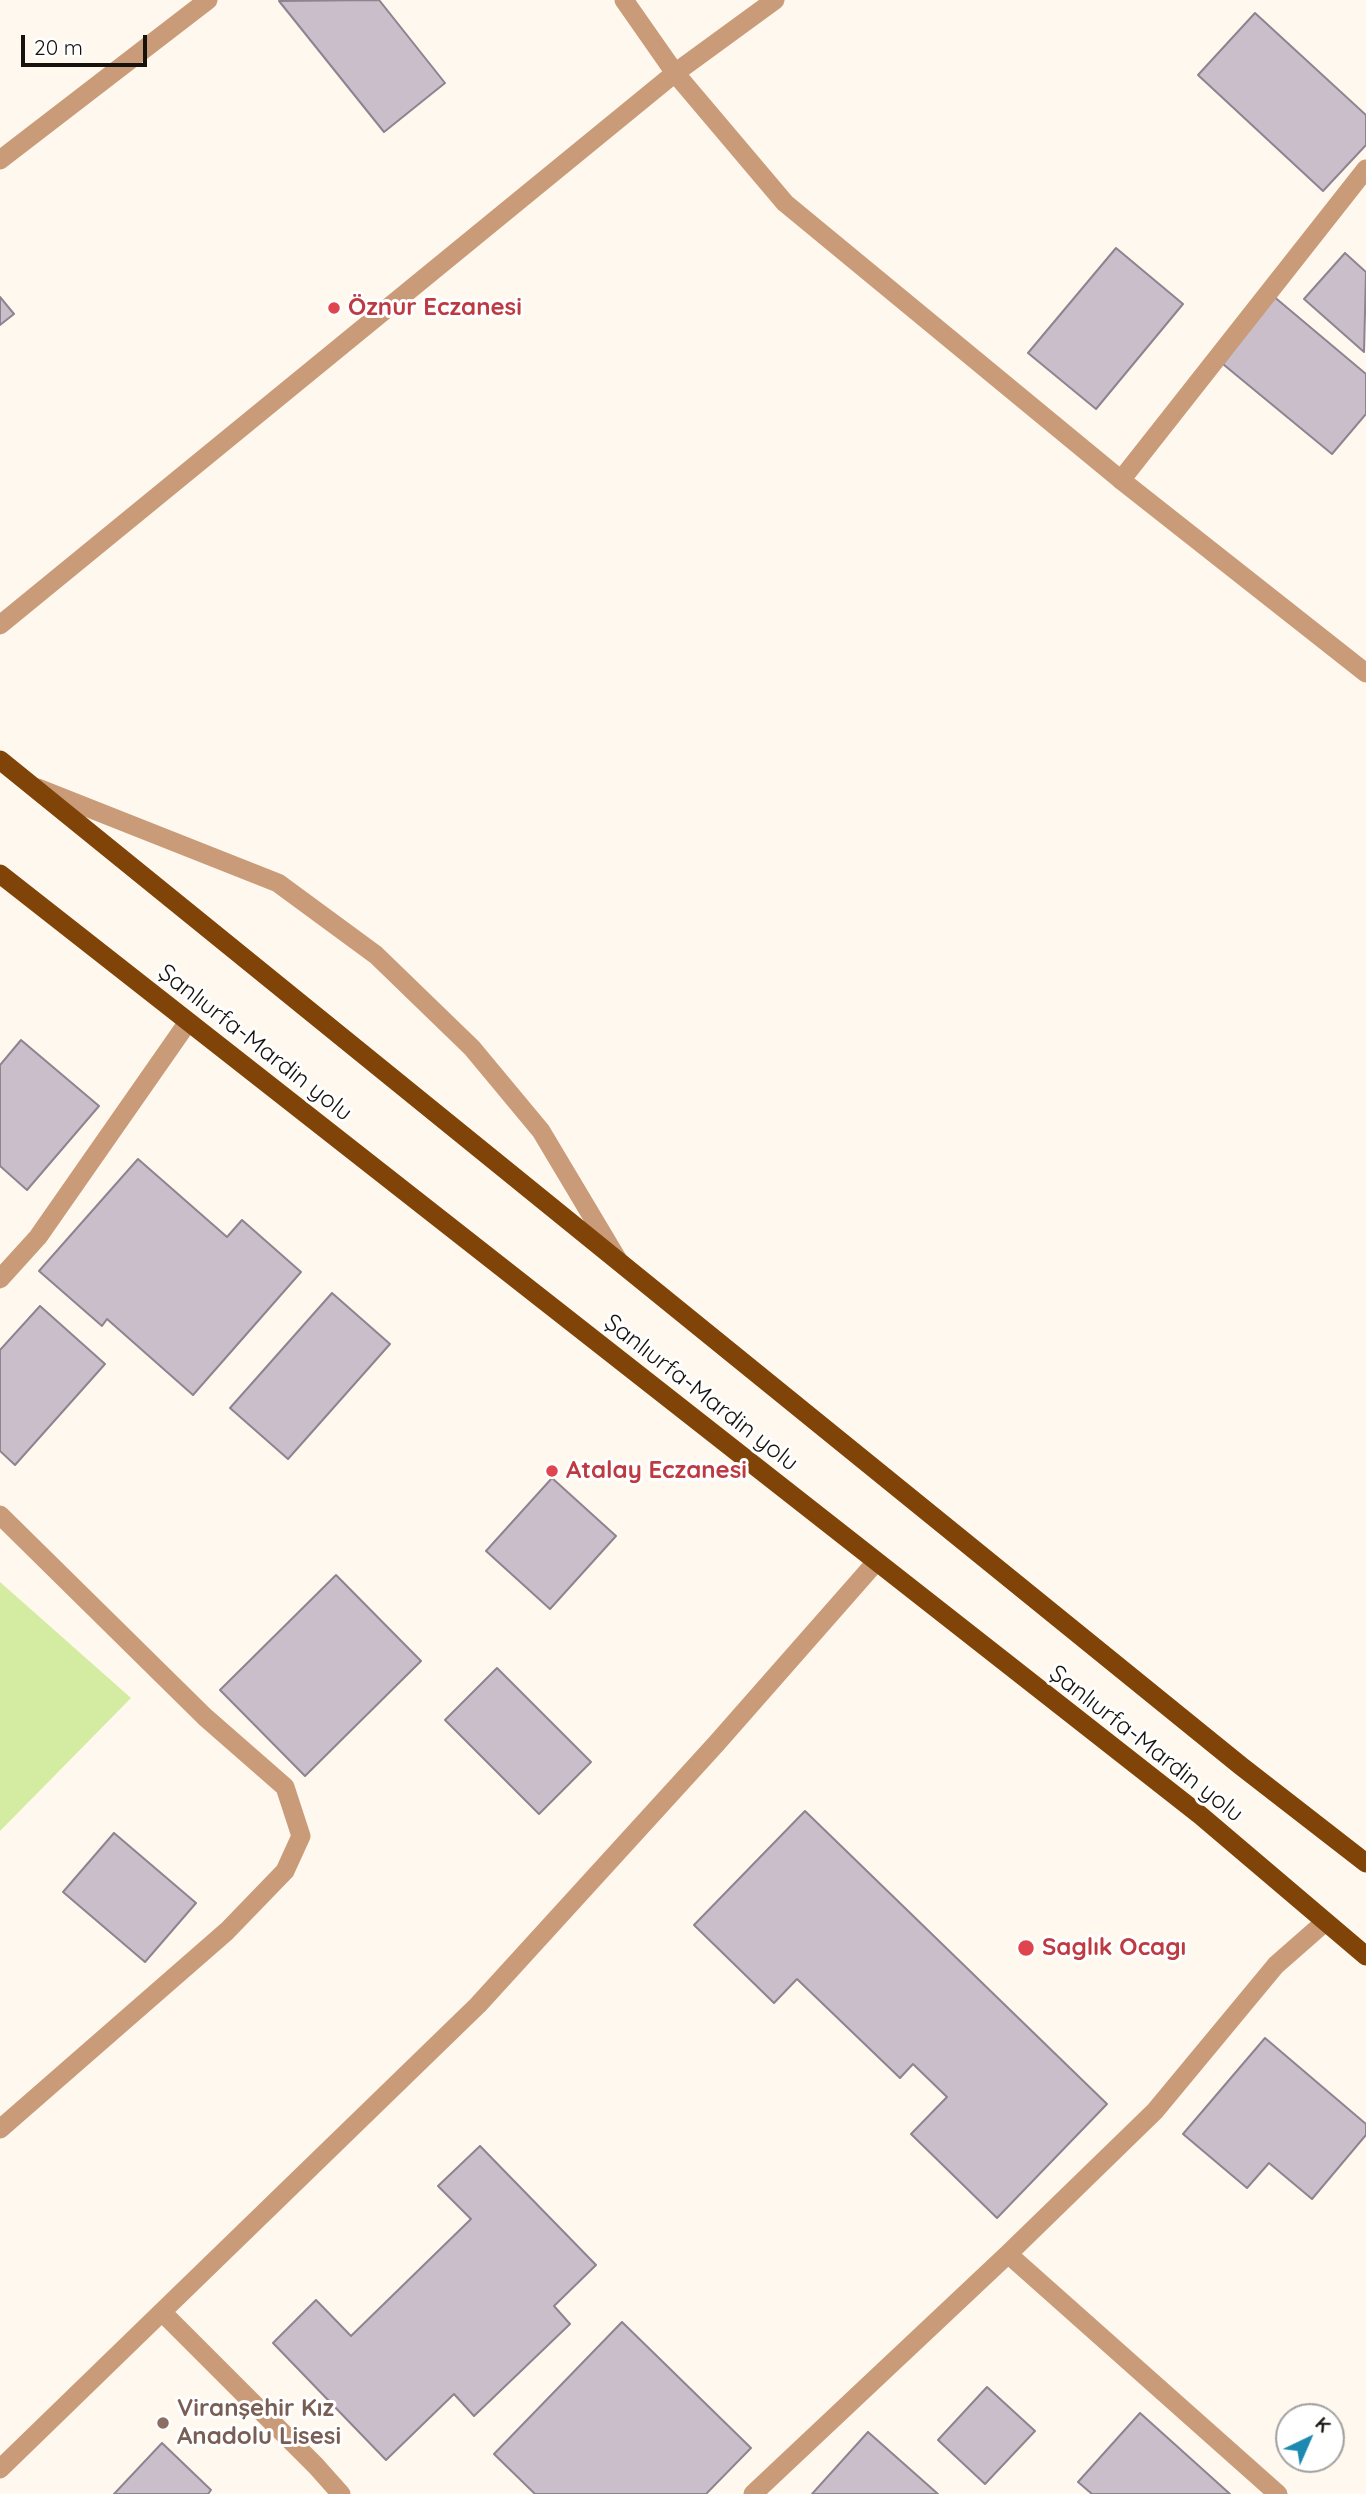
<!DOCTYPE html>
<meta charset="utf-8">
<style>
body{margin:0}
#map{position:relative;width:1366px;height:2494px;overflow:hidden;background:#fef8ef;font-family:Quicksand,sans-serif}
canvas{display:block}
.north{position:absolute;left:1275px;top:2403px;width:70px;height:70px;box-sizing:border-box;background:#fff;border:2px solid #a2a19f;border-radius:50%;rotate:44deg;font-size:19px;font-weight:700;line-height:28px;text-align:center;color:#16130e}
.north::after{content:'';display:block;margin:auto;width:24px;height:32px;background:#1c89b0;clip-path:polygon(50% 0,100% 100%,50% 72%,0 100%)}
.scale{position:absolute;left:21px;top:35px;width:126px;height:32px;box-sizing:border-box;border:4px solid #16130e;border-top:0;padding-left:9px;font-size:21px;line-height:24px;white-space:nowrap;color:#16130e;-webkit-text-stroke:5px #fff;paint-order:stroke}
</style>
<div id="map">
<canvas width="1366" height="2494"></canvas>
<div class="north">K</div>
<div class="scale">20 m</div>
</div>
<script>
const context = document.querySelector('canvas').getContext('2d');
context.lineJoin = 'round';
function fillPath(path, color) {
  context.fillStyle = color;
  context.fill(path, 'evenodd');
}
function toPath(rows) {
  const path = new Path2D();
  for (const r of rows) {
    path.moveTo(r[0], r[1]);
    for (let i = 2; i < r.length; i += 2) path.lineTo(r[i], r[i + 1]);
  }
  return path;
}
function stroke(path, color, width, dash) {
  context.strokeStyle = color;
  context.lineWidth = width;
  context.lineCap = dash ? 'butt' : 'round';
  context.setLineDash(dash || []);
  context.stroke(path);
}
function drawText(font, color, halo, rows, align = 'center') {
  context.font = font + ' Quicksand,sans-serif';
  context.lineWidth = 6;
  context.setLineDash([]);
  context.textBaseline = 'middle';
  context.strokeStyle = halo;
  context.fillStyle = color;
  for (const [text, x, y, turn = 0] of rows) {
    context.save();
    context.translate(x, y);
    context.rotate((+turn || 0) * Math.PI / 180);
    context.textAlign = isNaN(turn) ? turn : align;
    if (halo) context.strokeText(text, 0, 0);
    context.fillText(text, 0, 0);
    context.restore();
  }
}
const green = toPath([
 [0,1582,131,1698,0,1831]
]);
const building = toPath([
 [379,0,445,83,384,132,279,1,379,0],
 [1255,13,1366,115,1366,145,1323,191,1198,75,1255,13],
 [1116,248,1183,304,1096,409,1028,353,1116,248],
 [1345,253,1366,272,1364,352,1304,299,1345,253],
 [1272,295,1366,374,1366,414,1332,454,1218,360,1272,295],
 [0,297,14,314,0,325,0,297],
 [21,1040,99,1106,27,1190,0,1166,0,1065,21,1040],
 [138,1159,227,1237,242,1220,301,1272,193,1395,107,1319,102,1326,39,1271,138,1159],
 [332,1293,390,1344,288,1459,230,1408,332,1293],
 [40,1306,105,1364,15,1465,0,1451,0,1350,40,1306],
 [552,1478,616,1536,550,1609,486,1551,552,1478],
 [336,1575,421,1661,305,1776,220,1690,336,1575],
 [497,1668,591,1762,539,1814,445,1720,497,1668],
 [805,1811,1107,2104,997,2218,911,2134,947,2097,913,2064,900,2078,797,1979,774,2003,694,1925,805,1811],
 [114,1833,196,1903,145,1962,63,1892,114,1833],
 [1265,2038,1366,2124,1366,2135,1312,2199,1269,2163,1247,2188,1183,2134,1265,2038],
 [480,2146,596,2265,554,2306,570,2324,474,2416,454,2394,386,2460,273,2343,316,2300,351,2336,471,2219,438,2186,480,2146],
 [622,2322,751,2448,706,2494,535,2494,494,2454,622,2322],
 [987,2387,1035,2431,985,2484,938,2440,987,2387],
 [1140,2413,1230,2494,1092,2494,1078,2482,1140,2413],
 [868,2432,938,2494,812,2494,868,2432],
 [162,2443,211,2490,208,2494,114,2494,162,2443]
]);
const minor = toPath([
 [0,160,208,0],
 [1121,480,1366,169],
 [38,788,278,883,376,955,472,1048,541,1131,618,1260],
 [0,1279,38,1237,188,1022],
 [0,1515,205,1717,285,1787,301,1836,285,1871,227,1931,0,2129],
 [1008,2254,1278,2494],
 [162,2312,316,2466,341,2494],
 [0,2469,478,2005,716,1744,876,1562],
 [753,2494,1008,2254,1155,2111,1276,1965,1325,1922]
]);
const tertiary = toPath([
 [624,0,675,73,785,203,1121,480,1366,673],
 [0,625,675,73,775,0]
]);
const trunk = toPath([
 [0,760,1241,1766,1366,1863],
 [0,874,1200,1815,1366,1956]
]);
const markers = [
 [334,308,7,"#e0444e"],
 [552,1471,7,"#e0444e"],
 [1026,1948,9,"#e0444e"],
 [163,2423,7,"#8d6e63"]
];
const healthNames = [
 ["Öznur Eczanesi",348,308],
 ["Atalay Eczanesi",566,1471],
 ["Saglık Ocagı",1042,1948]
];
const streetNames = [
 ["Şanlıurfa-Mardin yolu",255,1043,38],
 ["Şanlıurfa-Mardin yolu",701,1393,38],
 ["Şanlıurfa-Mardin yolu",1146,1744,38]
];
const educationNames = [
 ["Viranşehir Kız",177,2409],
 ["Anadolu Lisesi",177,2437]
];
fillPath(green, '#d3eca2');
fillPath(building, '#cabecb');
stroke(building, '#8e838f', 2);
stroke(minor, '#ca9b78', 19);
stroke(tertiary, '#ca9b78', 19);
stroke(trunk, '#804408', 19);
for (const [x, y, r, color] of markers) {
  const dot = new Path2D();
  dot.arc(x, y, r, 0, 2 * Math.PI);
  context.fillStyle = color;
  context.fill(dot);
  stroke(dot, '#fff', 2.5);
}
drawText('bold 24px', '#be3a42', '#fff', healthNames, 'left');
drawText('24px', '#16130e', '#fff', streetNames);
drawText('bold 24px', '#785e54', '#fff', educationNames, 'left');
</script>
